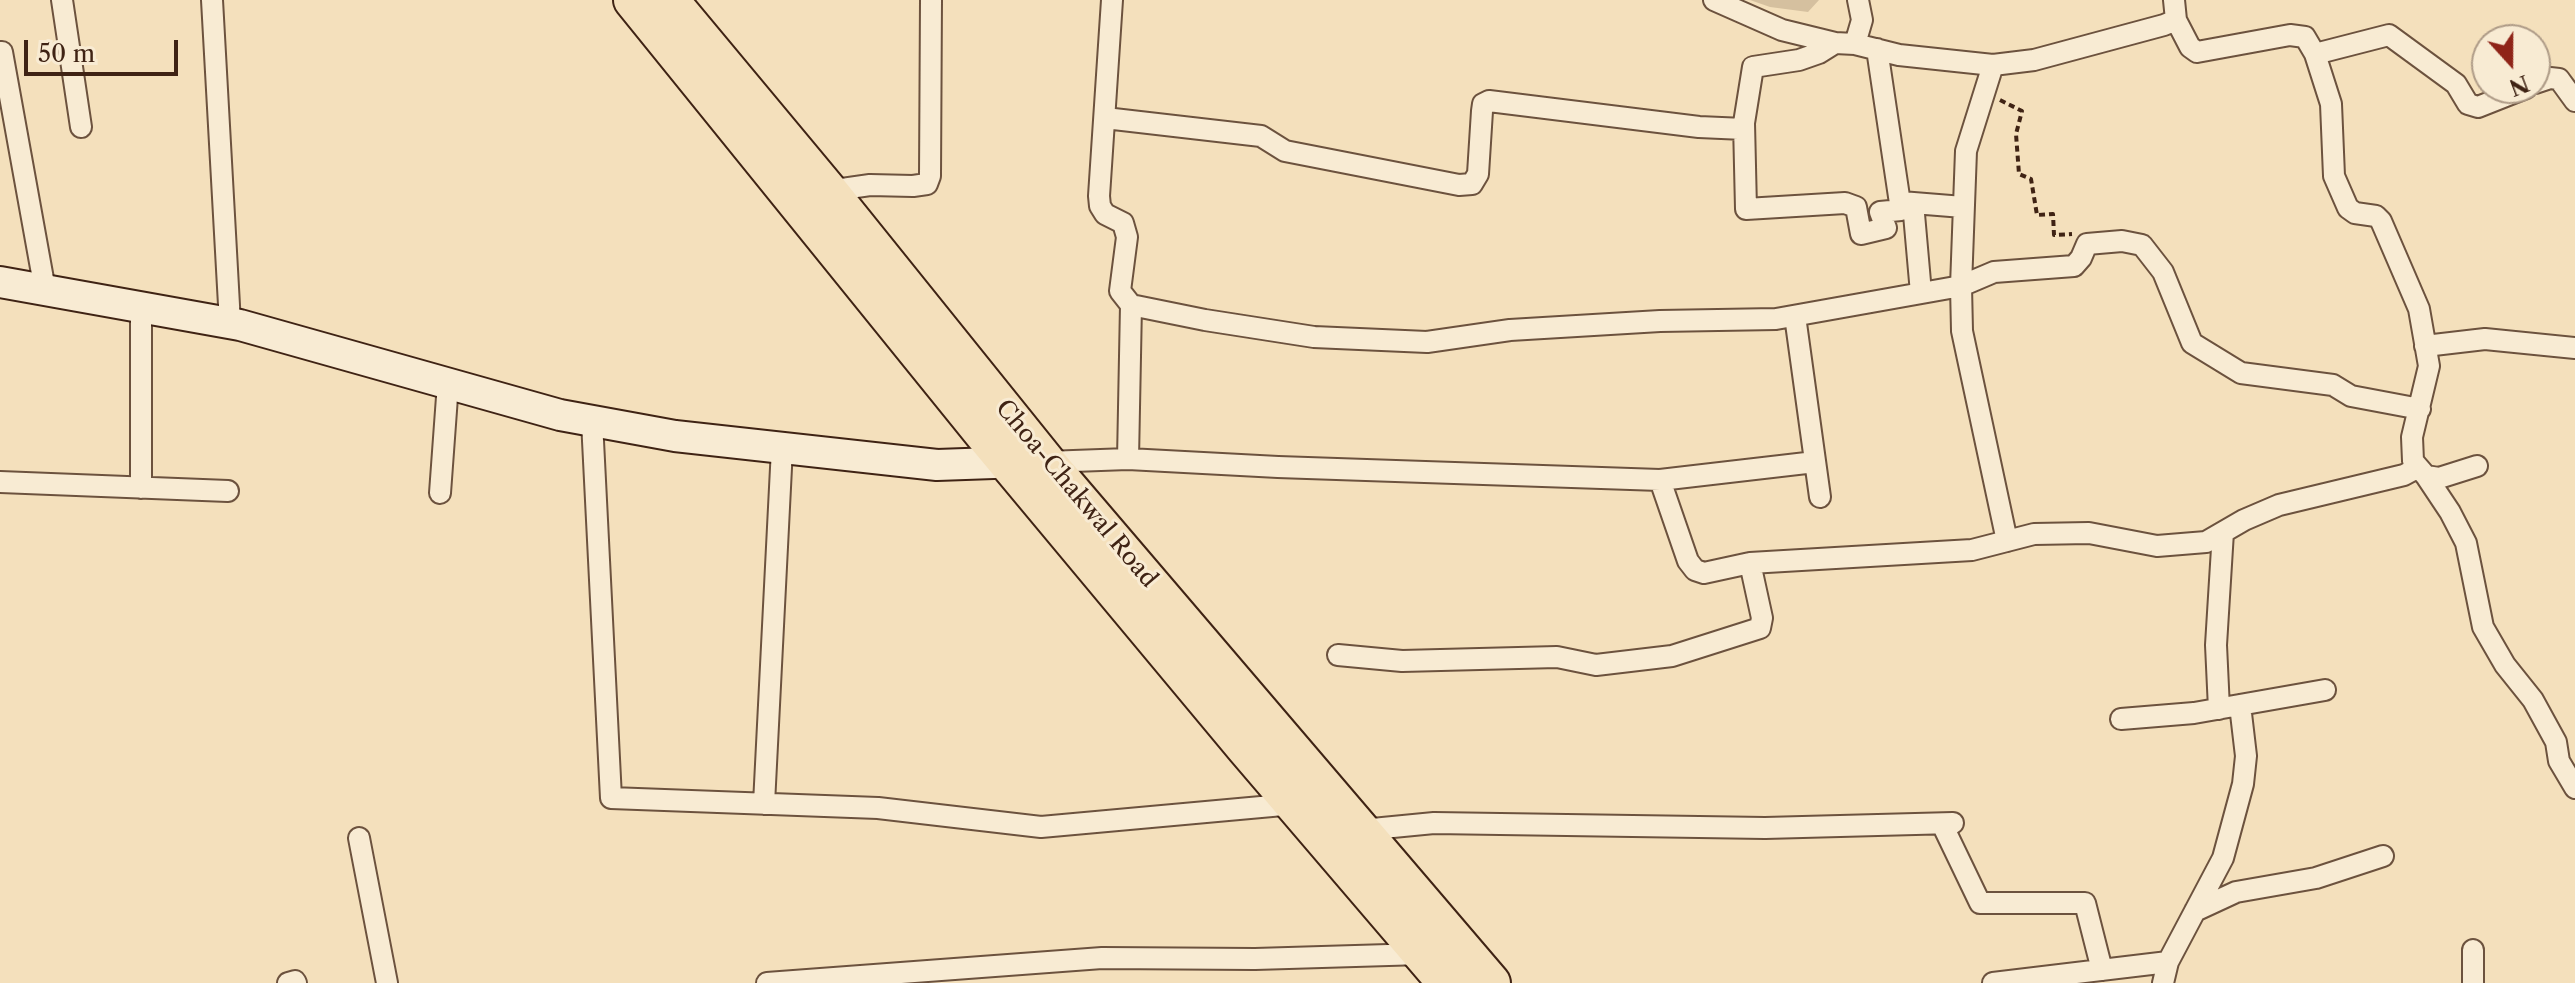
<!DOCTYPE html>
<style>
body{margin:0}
#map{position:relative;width:2575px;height:983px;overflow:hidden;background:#f4e0bc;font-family:"Libre Caslon Text",serif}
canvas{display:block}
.north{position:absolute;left:2471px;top:24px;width:80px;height:80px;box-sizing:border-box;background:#f8ebd3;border:2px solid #ae9b87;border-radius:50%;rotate:159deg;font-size:22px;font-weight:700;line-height:32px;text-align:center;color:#3f2314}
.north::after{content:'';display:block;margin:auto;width:28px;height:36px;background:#8f2418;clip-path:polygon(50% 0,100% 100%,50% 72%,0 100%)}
.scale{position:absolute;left:24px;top:40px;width:154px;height:36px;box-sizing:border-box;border:4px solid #3f2314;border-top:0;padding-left:10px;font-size:24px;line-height:28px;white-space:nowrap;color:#3f2314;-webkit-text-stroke:6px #f8ebd3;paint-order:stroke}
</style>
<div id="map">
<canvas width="2575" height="983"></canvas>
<div class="north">N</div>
<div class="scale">50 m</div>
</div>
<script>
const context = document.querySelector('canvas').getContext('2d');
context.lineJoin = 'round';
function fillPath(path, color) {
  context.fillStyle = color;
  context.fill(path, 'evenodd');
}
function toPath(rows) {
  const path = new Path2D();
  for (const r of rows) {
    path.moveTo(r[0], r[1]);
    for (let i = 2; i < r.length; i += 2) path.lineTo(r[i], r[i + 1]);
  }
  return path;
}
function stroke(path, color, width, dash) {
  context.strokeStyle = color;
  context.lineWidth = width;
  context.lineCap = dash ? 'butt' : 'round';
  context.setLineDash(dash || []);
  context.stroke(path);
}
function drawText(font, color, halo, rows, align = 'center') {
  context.font = font + ' "Libre Caslon Text",serif';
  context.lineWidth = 6;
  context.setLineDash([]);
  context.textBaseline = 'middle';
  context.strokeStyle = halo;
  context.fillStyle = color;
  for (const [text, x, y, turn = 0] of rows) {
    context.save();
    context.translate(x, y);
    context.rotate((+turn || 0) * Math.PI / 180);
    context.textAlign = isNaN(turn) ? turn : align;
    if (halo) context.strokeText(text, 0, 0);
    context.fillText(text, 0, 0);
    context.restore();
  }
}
const green = toPath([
 [1750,0,1819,0,1808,12,1770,7]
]);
const path = toPath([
 [2000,100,2022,111,2016,134,2019,174,2031,179,2037,215,2053,214,2054,235,2072,234]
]);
const street = toPath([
 [62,0,81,127],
 [212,0,230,323],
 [1112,0,1099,196,1100,206,1105,214,1123,223,1127,237,1120,291,1131,305,1128,459],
 [1714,0,1782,30,1835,43,1855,44,1899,55,1993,65,2034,60,2164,25,2176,20,2174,0],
 [2176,20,2190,47,2197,52,2290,35,2305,37,2315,54,2331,104,2334,176,2348,208,2355,213,2376,216,2381,221,2419,309,2429,366,2412,437,2413,461,2426,476,2439,478,2477,466],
 [1835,43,1819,53,1799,60,1753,67,1744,123,1746,209,1845,203,1856,207,1861,234,1886,228,1880,212,1901,210,1877,49],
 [1855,44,1862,20,1858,0],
 [0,52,2,52,45,290],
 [2315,54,2389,35,2456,84,2468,104,2478,107,2526,88],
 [1993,65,1966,151,1961,286,1962,331,2007,541],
 [2535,83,2550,78,2559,79,2575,101],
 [1105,118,1261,136,1285,151,1459,185,1472,184,1478,174,1482,111,1483,104,1489,101,1699,127,1744,129],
 [828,191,870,185,913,186,927,184,930,176,931,0],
 [1901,202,1963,207],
 [1913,203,1921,293],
 [1131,305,1205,320,1314,337,1427,342,1510,330,1660,321,1776,319,1961,286,1994,272,2074,266,2081,258,2087,244,2122,241,2142,245,2163,272,2192,343,2241,373,2333,385,2351,396,2420,409],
 [1795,316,1820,497],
 [2425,346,2485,339,2575,348],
 [592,421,611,798,878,808,1041,827,1294,804],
 [1046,462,1128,459,1278,467,1660,480,1815,462],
 [2426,476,2450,512,2466,543,2483,627,2505,665,2533,700,2556,742,2559,761,2575,788],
 [1660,480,1688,561,1695,570,1704,573,1750,563,1972,550,2034,534,2089,533,2157,546,2206,542,2244,520,2279,505,2404,475,2417,468],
 [0,482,228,491],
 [141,488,141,308],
 [440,493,448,383],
 [1338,655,1402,661,1557,657,1596,665,1672,656,1760,628,1762,618,1750,563],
 [2219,709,2216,645,2223,532],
 [2121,719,2194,713,2325,690],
 [764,804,782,448],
 [1942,824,1980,903,2085,903,2102,970],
 [1362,830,1434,823,1765,828,1953,823],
 [359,838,387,983],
 [2195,911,2236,892,2316,878,2383,856],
 [288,983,295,981,296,983],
 [767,983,1102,958,1255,959,1422,954],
 [1993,983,2168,962],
 [2163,983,2168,962,2223,858,2243,784,2246,756,2240,705],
 [2473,983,2473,950]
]);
const secondary = toPath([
 [0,282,240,325,560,415,675,436,937,465,1022,462]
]);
const highway = toPath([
 [633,0,985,435,1246,748,1447,983],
 [669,0,828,191,1046,462,1491,983]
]);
const streetNames = [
 ["Choa-Chakwal Road",1076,494,50]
];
fillPath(green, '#d5c09f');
stroke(street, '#6c523e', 24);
stroke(secondary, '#3f2314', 34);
stroke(highway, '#3f2314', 42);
stroke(path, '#3f2314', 4, [6, 4]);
stroke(street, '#f8ebd3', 20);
stroke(secondary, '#f8ebd3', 30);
stroke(highway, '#f4e0bc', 38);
drawText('24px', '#3f2314', '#f8ebd3', streetNames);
</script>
